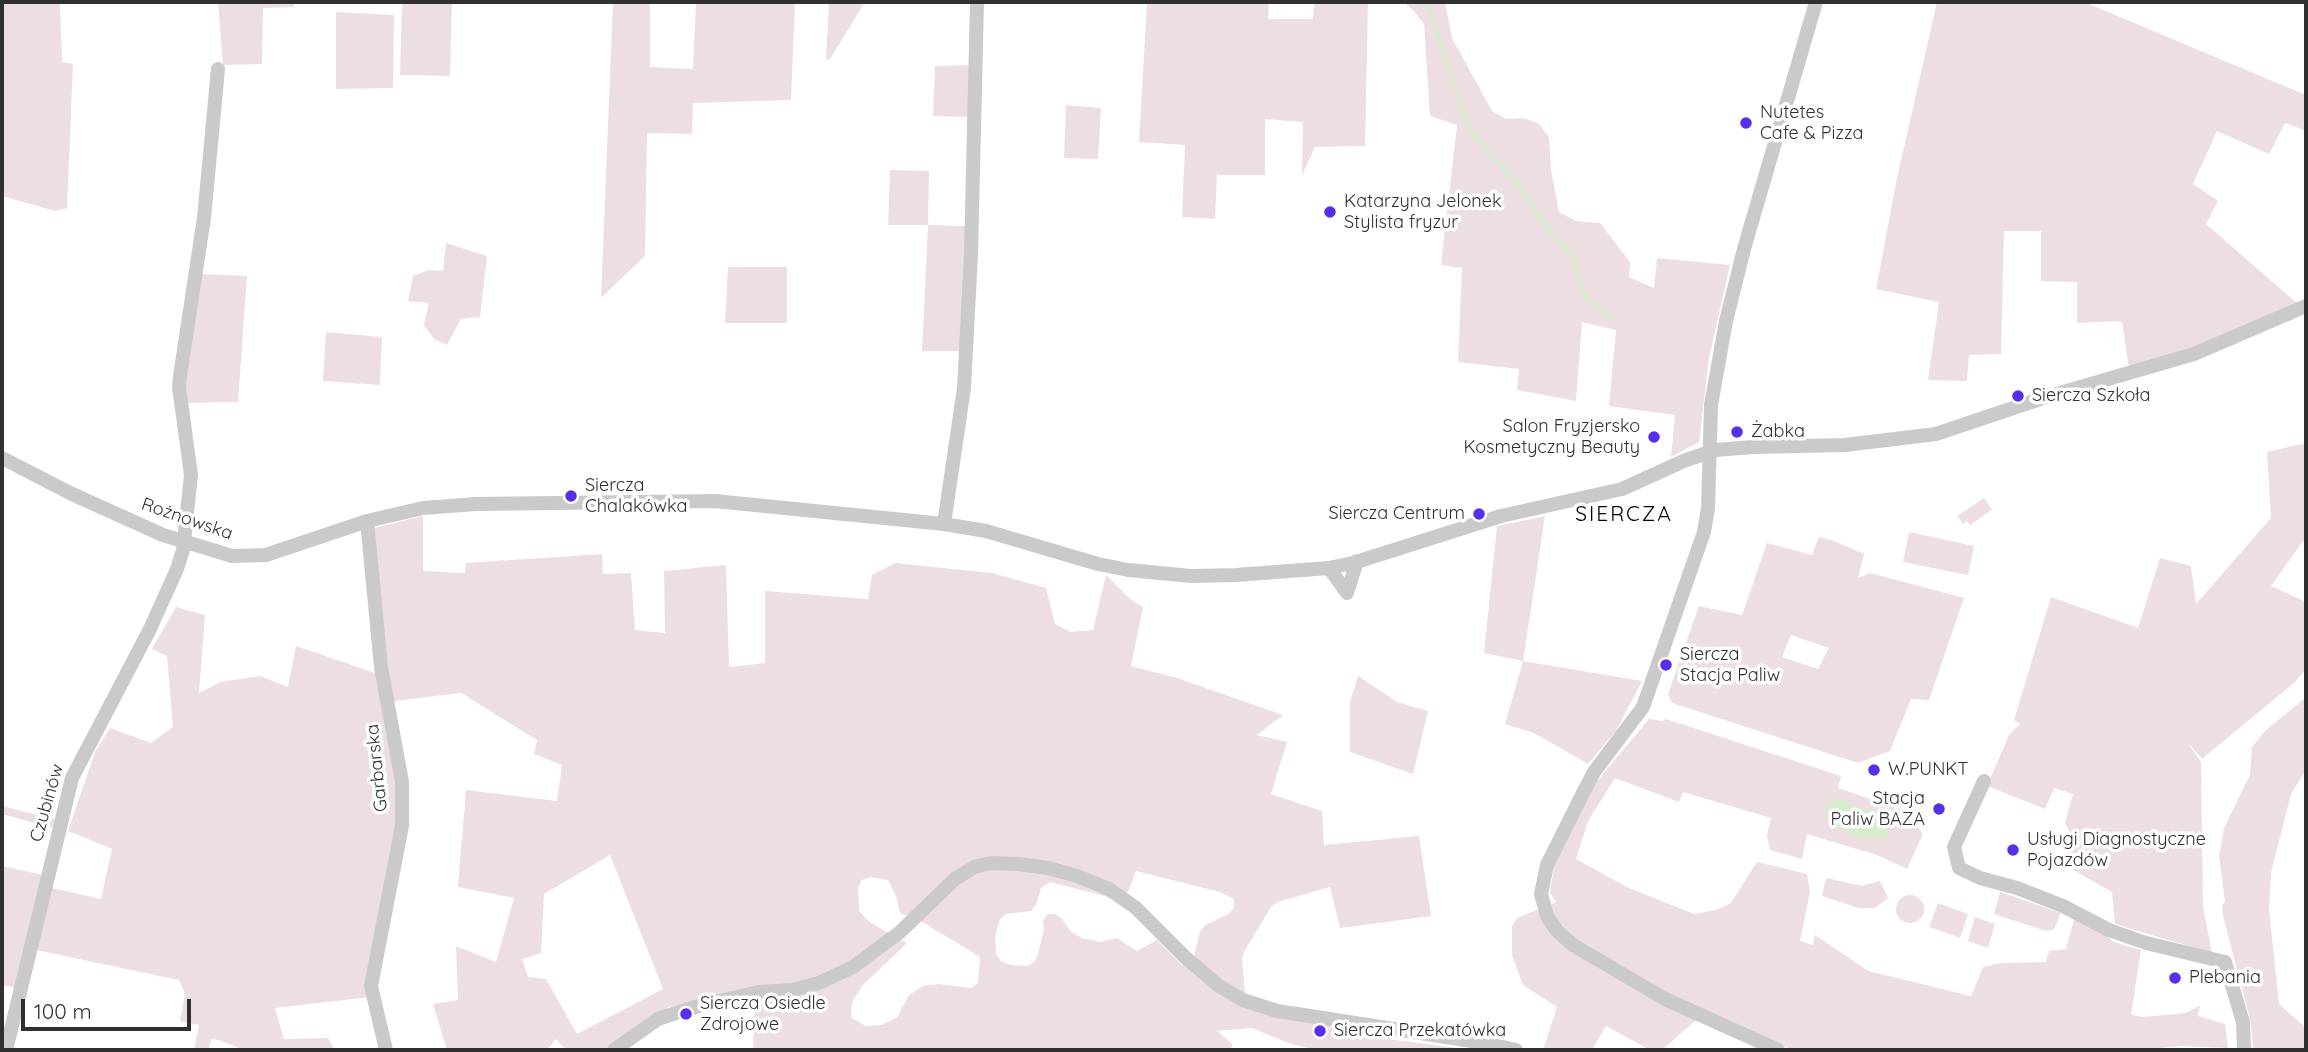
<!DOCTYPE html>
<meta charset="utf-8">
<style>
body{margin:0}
#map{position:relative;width:2308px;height:1052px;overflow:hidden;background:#fff;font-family:Quicksand,sans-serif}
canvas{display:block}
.frame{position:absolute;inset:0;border:4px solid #303030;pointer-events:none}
.scale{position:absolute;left:21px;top:999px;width:170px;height:32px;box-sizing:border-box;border:4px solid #303030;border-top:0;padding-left:9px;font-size:21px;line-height:24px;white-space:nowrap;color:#303030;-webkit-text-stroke:5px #fff;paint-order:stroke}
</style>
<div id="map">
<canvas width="2308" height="1052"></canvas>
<div class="frame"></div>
<div class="scale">100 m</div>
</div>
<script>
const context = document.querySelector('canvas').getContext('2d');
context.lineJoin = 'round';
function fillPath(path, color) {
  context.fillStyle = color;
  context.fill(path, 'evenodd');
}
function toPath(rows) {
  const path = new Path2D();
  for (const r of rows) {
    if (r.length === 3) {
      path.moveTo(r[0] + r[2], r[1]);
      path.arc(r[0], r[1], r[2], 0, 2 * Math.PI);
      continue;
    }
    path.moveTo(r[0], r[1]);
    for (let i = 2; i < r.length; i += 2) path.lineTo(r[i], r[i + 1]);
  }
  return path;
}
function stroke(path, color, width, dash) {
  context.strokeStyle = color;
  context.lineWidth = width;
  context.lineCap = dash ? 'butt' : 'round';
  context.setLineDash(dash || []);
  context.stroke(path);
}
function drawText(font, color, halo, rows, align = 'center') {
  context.font = font + ' Quicksand,sans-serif';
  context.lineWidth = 7;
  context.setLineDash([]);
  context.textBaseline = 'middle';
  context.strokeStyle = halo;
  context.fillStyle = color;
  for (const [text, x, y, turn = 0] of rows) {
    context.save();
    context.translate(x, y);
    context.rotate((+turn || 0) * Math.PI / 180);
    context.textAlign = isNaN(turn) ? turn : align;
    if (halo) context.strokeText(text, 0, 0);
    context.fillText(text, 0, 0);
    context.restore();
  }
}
const green = toPath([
 [2,2,60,2,62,62,73,64,67,208,55,211,2,196],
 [218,2,294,2,294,7,263,8,262,64,223,65],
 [402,2,452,2,450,76,400,75],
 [613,2,650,2,650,67,693,69,696,2,795,2,791,100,693,103,692,134,647,133,645,256,601,298],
 [829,2,865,2,830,59,826,60],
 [1147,2,1269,2,1268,19,1313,19,1314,2,1368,2,1365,146,1315,147,1302,175,1303,122,1265,119,1265,175,1217,175,1215,219,1182,217,1185,145,1139,142],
 [1403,2,1445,2,1452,38,1492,111,1506,119,1524,118,1539,124,1549,137,1551,170,1559,212,1576,221,1600,223,1630,262,1629,277,1654,288,1657,258,1730,265,1709,358,1699,442,1671,457,1675,415,1609,406,1616,330,1582,322,1576,401,1517,390,1519,369,1458,362,1462,268,1441,265,1457,125,1430,116,1424,24,1412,9],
 [1937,2,2084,2,2306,95,2306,131,2285,123,2269,154,2217,131,2193,184,2218,201,2206,224,2298,304,2227,339,2129,369,2122,321,2077,323,2077,282,2041,281,2041,231,2004,231,2001,354,1969,355,1967,381,1928,380,1939,302,1876,289,1897,178],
 [336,12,394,15,393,88,336,89],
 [972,65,970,117,933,116,935,66],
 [1066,105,1101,108,1098,159,1064,158],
 [890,170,929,171,928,225,966,226,962,351,922,351,928,225,888,225],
 [446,243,487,256,480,317,461,319,447,345,434,339,424,325,429,303,408,301,413,276,429,270,443,271],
 [728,267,787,267,787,323,725,323],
 [201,274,247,276,238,402,188,403,185,378],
 [326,332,382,337,380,385,323,381],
 [2306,443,2306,542,2303,541,2271,586,2306,602,2306,669,2294,683,2202,759,2188,743,2201,762,2203,906,2212,953,2115,924,2112,892,2063,864,2070,833,2065,823,2073,794,2054,788,2045,809,1987,786,2009,735,2020,724,2014,720,2051,597,2138,628,2160,558,2191,566,2196,604,2271,518,2267,452],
 [1984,498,1992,510,1970,525,1967,521,1963,524,1957,516],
 [423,516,423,571,465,573,466,563,602,554,603,574,631,573,635,630,665,633,664,571,726,565,729,667,765,663,765,591,868,599,872,575,895,563,992,573,1046,588,1055,624,1071,632,1093,630,1106,575,1130,599,1143,607,1131,666,1177,678,1283,715,1257,735,1287,742,1271,794,1322,811,1324,845,1419,836,1431,916,1340,928,1330,887,1278,902,1271,907,1244,952,1242,960,1245,993,1238,1005,1349,1029,1365,1036,1473,1050,1317,1050,1291,1044,1252,1028,1217,1031,1232,1044,1232,1050,753,1050,755,999,753,988,669,1007,607,1050,566,1050,556,1039,547,1050,447,1050,433,1004,458,1000,456,946,496,962,514,898,458,887,466,790,557,801,562,765,534,754,537,740,461,693,394,701,383,639,374,528],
 [610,855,663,989,577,1034,546,979,528,977,522,959,541,953,544,894],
 [1136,871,1220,892,1234,899,1234,907,1229,914,1205,925,1200,932,1194,956,1182,965,1157,940,1137,951,1117,938,1100,942,1082,938,1070,931,1063,920,1056,914,1048,914,1043,921,1044,929,1038,954,1035,961,1028,966,1010,965,1001,961,996,954,995,937,1000,919,1006,914,1031,911,1036,905,1041,888,1050,882,1116,899,1128,892],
 [871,877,888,880,896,896,900,913,924,923,980,957,978,983,971,988,939,984,923,986,909,995,897,1017,882,1025,866,1026,852,1018,851,1009,853,1001,862,986,907,943,871,923,859,911,858,887,862,880],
 [1545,516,1523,661,1642,681,1616,731,1588,764,1534,733,1505,724,1523,661,1484,653,1497,526],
 [1909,532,1974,546,1968,575,1903,562],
 [1819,537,1834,541,1864,554,1858,578,1870,573,1964,598,1929,700,1911,699,1890,751,1858,763,1672,703,1668,694,1699,606,1742,615,1767,543,1812,555],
 [1791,635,1829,648,1818,669,1782,657],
 [176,607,205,615,199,693,220,682,260,676,288,687,296,646,378,674,400,807,370,997,275,1008,284,1039,328,1038,335,1050,236,1050,237,1047,212,1038,208,1050,194,1050,199,1025,180,1021,185,993,179,980,36,950,52,888,101,899,112,849,68,831,95,752,110,728,151,743,173,727,167,656,152,649],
 [1358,676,1397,702,1428,711,1413,774,1350,752,1350,702],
 [2306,697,2306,770,2291,794,2271,873,2269,910,2279,1004,2306,1028,2306,1050,2253,1050,2251,1023,2223,916,2222,905,2225,902,2219,856,2224,828,2250,775,2252,747,2265,731],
 [1649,719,1662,721,1666,719,1841,776,1838,788,1903,810,1923,834,1907,869,1877,855,1807,834,1802,859,1770,850,1767,835,1771,818,1683,792,1679,802,1615,778,1588,821,1576,859,1629,888,1694,914,1716,910,1731,903,1757,862,1807,874,1810,892,1800,941,1813,945,1815,935,1868,971,1971,996,1983,967,2001,963,2046,962,2049,951,2066,949,2074,919,2103,933,2114,942,2141,950,2131,1015,2144,1017,2185,1013,2200,1006,2198,1016,2225,1024,2228,1048,2181,1046,2138,1050,1793,1050,1705,1012,1662,1050,1650,1050,1606,1026,1592,1050,1543,1050,1557,1007,1523,985,1512,955,1512,926,1517,918,1556,902,1550,893,1554,866,1582,799],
 [2,806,55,819,52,828,2,814],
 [2,866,43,875,16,988,2,985],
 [1826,878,1862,886,1880,881,1888,898,1875,908,1859,908,1822,896],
 [2000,892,2061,913,2054,929,2046,931,1994,914],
 [1910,909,14],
 [1938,903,1968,914,1960,938,1929,927],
 [1975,917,1995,924,1988,948,1968,941]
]);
const water = toPath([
 [1839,800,1877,813,1889,825,1886,838,1856,837,1831,824,1827,818,1827,802]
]);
const stream = toPath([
 [1427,2,1463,113,1471,130,1486,151,1514,178,1550,232,1573,256,1585,297,1611,317]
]);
const minor = toPath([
 [2,458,72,494,163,535,232,556,266,555,367,521,423,508,476,504,715,501,944,524,986,531,1098,564,1128,570,1191,576,1236,575,1329,568,1353,563,1501,516,1622,489,1686,460,1716,450,1753,447,1845,445,1936,434,2043,398,2194,354,2306,306],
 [367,521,381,667,402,782,402,826,371,986,386,1050],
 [944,524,964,388,971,254,977,2],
 [1329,568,1347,593,1357,561],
 [1984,781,1954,847,1959,868,1980,878,2017,888,2063,906,2109,930,2146,943,2225,962,2243,1022,2244,1050],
 [6,1050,72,778,150,629,177,569,183,550,191,475,179,387,180,376,204,218,218,69],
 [614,1050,658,1019,676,1013,702,1005,759,992,793,990,819,983,853,967,900,932,955,879,974,867,991,863,1018,864,1048,868,1077,876,1109,889,1136,908,1185,957,1219,986,1243,1000,1277,1011,1485,1043,1516,1050],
 [1778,1050,1665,999,1573,945,1557,931,1547,916,1541,894,1547,865,1582,795,1594,772,1643,707,1704,532,1708,508,1711,405,1726,321,1744,249,1816,2]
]);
const markers = [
 [1746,123,7,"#582eeb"],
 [1330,212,7,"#582eeb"],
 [2018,396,7,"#582eeb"],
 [1737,432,7,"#582eeb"],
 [1654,437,7,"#582eeb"],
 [571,496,7,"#582eeb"],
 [1479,514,7,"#582eeb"],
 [1666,665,7,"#582eeb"],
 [1874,770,7,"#582eeb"],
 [1939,809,7,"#582eeb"],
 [2013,850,7,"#582eeb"],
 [2175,978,7,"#582eeb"],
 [686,1014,7,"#582eeb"],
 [1320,1031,7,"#582eeb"]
];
const poiNames = [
 ["Nutetes",1760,113],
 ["Cafe & Pizza",1760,134],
 ["Katarzyna Jelonek",1344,202],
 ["Stylista fryzur",1344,223],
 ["Siercza Szkoła",2032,396],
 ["Salon Fryzjersko",1640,427,"right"],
 ["Kosmetyczny Beauty",1640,448,"right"],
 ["Żabka",1751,432],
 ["Siercza",585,486],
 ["Chalakówka",585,507],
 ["Siercza Centrum",1465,514,"right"],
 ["Siercza",1680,655],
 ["Stacja Paliw",1680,676],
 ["W.PUNKT",1888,770],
 ["Stacja",1925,799,"right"],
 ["Paliw BAZA",1925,820,"right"],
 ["Usługi Diagnostyczne",2027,840],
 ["Pojazdów",2027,861],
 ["Plebania",2189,978],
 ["Siercza Osiedle",700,1004],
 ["Zdrojowe",700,1025],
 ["Siercza Przekatówka",1334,1031]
];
const streetNames = [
 ["Rożnowska",187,519,19],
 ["Garbarska",377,768,-96],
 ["Czubinów",47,803,-74]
];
const quarterNames = [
 ["SIERCZA",1624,515]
];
fillPath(green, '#eddee2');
fillPath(water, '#d5edca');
stroke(stream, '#d5edca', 3.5);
stroke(minor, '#cacaca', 14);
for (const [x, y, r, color] of markers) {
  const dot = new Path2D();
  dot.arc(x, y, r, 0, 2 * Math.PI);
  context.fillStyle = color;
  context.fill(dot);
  stroke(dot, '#fff', 2.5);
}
drawText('18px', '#303030', '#fff', poiNames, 'left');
drawText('18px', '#303030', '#fff', streetNames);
context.letterSpacing = '2px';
drawText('21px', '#000', '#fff', quarterNames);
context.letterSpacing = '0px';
</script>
